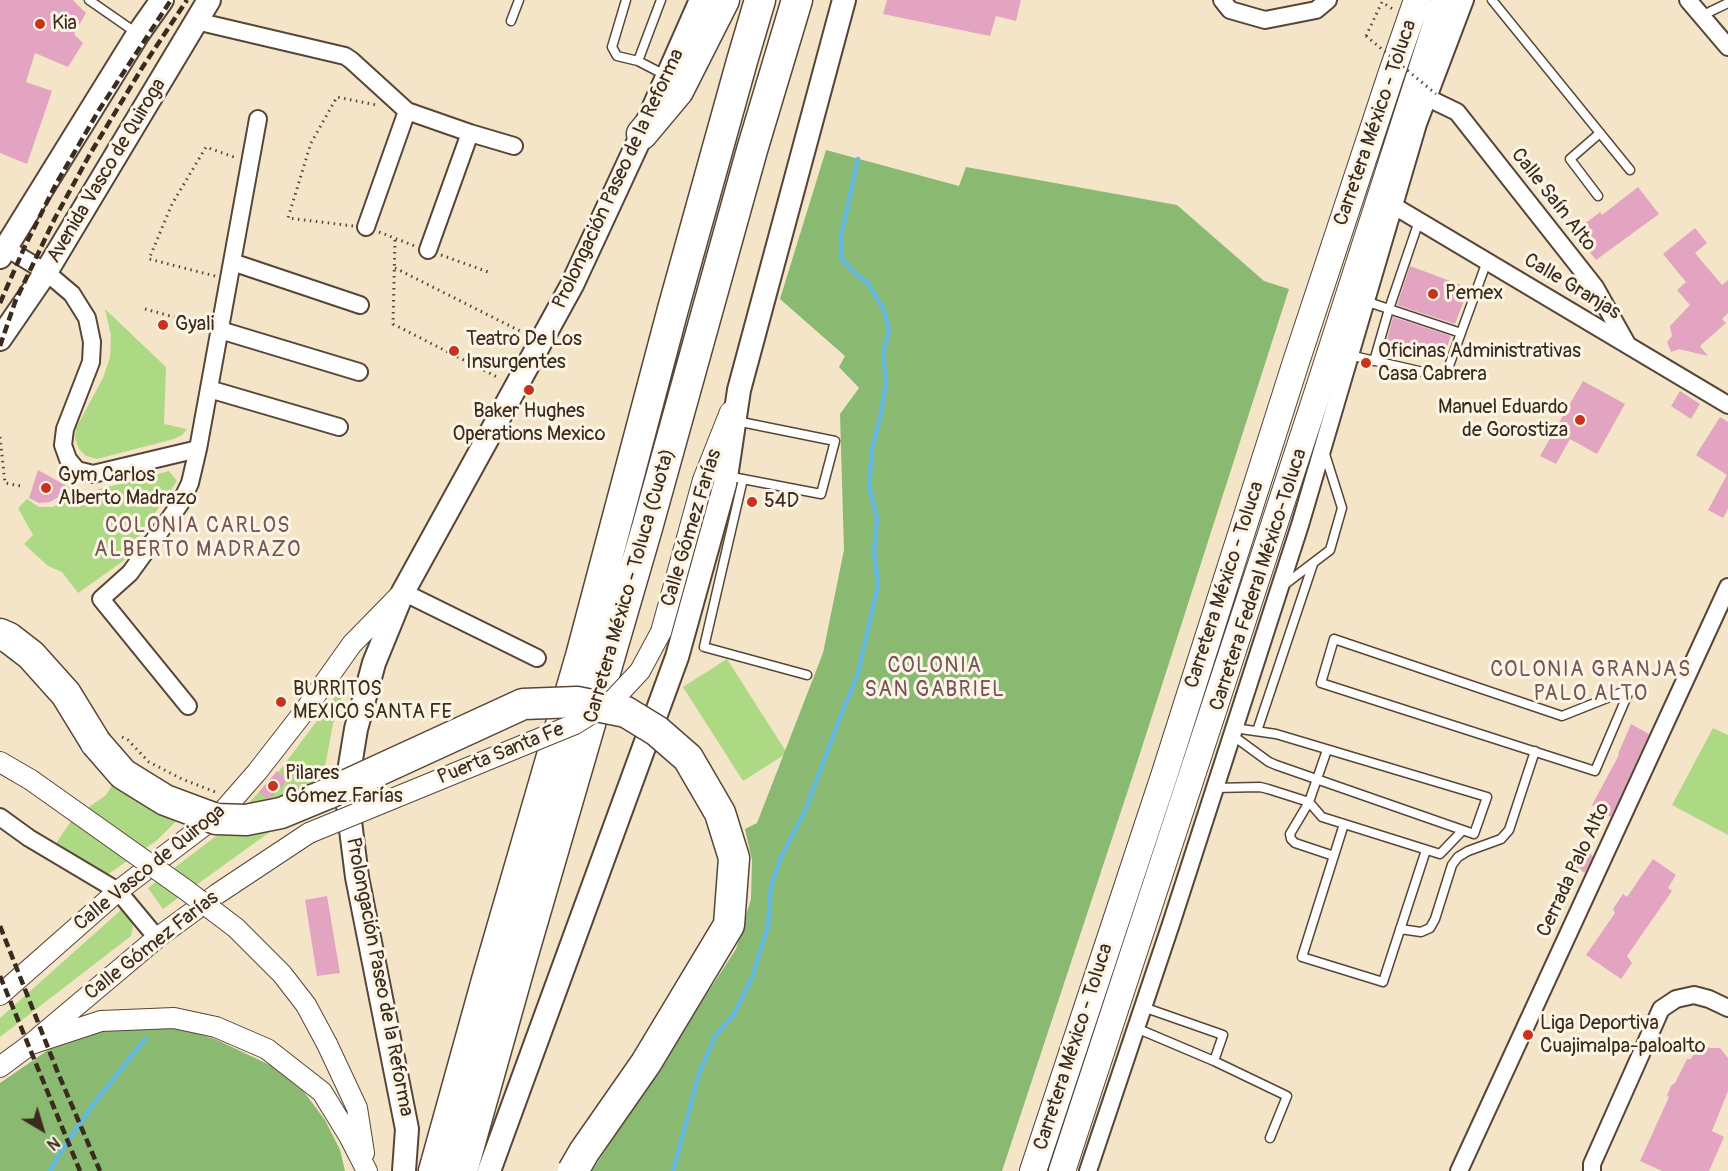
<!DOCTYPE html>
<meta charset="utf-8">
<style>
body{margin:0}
#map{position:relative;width:1728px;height:1171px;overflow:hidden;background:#f4e5c8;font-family:Pangolin,sans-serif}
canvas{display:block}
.north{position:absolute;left:12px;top:1099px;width:60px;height:60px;-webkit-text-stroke:4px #fcf5e5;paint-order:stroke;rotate:142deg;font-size:16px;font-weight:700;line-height:24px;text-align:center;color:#3b2a1e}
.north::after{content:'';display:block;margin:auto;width:21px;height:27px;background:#3b2a1e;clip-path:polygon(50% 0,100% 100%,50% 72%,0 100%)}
</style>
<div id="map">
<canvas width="1728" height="1171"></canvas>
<div class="north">N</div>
</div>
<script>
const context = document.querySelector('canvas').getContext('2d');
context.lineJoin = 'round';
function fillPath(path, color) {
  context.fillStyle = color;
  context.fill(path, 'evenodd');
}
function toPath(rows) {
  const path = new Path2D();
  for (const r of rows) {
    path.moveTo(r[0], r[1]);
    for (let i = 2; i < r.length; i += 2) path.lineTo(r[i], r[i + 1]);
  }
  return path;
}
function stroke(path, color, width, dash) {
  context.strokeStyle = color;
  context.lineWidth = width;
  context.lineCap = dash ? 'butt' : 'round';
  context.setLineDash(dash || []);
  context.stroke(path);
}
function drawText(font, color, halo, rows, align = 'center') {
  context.font = font + ' Pangolin,sans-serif';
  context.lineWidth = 6;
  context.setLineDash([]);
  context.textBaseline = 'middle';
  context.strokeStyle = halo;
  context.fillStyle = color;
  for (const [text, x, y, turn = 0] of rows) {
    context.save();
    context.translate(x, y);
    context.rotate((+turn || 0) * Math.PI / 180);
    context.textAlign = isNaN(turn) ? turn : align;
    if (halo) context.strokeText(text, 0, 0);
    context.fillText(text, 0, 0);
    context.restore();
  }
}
const green = toPath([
 [105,309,166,367,164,424,187,429,182,435,174,439,97,459,86,456,79,449,75,439,76,428,103,378,110,357,111,335],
 [169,471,177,481,127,554,128,556,122,562,78,593,62,572,48,566,24,544,33,535,18,508,27,499,39,507,53,507,73,496],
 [727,659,787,753,743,781,683,687],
 [347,681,333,724,325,767,285,821,163,909,148,888,220,833,280,770],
 [1713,728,1728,735,1728,835,1672,805],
 [119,774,197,801,156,841,107,875,55,845,73,818,106,795],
 [122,909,129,916,133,926,131,936,0,1037,0,1018]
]);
const forest = toPath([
 [826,150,959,186,966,167,1177,205,1264,281,1289,289,1135,769,1002,1171,592,1171,736,949,751,899,752,860,745,829,757,823,823,653,844,550,840,414,859,388,839,367,845,356,780,299],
 [173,1026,215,1039,272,1066,304,1092,325,1120,340,1150,345,1171,0,1171,0,1083,51,1048,91,1032]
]);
const stream = toPath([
 [50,1171,60,1153,92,1106,145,1039],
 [673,1171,699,1074,715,1036,734,1014,752,977,768,926,771,886,781,857,805,811,842,712,857,677,878,585,874,552,877,519,869,486,872,449,880,418,886,382,883,353,889,331,884,310,867,282,856,274,841,258,841,236,858,159]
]);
const building = toPath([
 [0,0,73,0,86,13,74,34,83,43,68,67,35,53,26,82,52,91,27,164,0,153],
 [887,0,1021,0,1016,21,996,16,990,36,883,14],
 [1638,187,1659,214,1596,260,1574,232,1600,212,1602,215],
 [1695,228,1707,243,1695,253,1722,285,1728,280,1728,313,1722,319,1726,323,1700,346,1708,356,1679,349,1671,352,1667,342,1672,336,1670,326,1690,305,1677,290,1686,282,1663,254],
 [1410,266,1469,288,1455,324,1397,305],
 [1393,317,1451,336,1443,358,1387,340],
 [1583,381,1625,404,1597,454,1570,439,1556,464,1540,456],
 [1680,391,1700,404,1691,419,1671,406],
 [1720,417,1728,422,1728,509,1723,518,1708,510,1727,475,1696,455],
 [38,470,72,489,50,502,39,503,29,498],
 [1631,724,1649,734,1611,817,1592,805,1619,755,1618,754],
 [277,771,287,780,272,797,266,798,259,792],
 [1581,849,1593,856,1585,873,1571,865],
 [1653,859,1676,875,1668,888,1672,891,1627,956,1632,963,1621,979,1586,955,1615,913,1613,909,1623,894,1627,897],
 [327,896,340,973,317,976,305,900],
 [1699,1043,1710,1048,1720,1048,1728,1058,1728,1091,1712,1131,1724,1137,1709,1171,1662,1171,1640,1161,1669,1097,1667,1096,1671,1086,1675,1083,1687,1059,1691,1059]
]);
const path = toPath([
 [1366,36,1382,2,1394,10],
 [353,226,288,218,311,143,337,97,376,105],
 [379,232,415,246],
 [395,240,393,324,499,378],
 [441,255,491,273],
 [395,268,526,334],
 [215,276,149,259,172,204,206,147,237,158],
 [145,309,207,326],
 [0,437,5,483,21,486],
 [122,737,128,740,149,762,182,779,218,793]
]);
const service = toPath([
 [89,0,138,34],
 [626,0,612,47,617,56,638,61,667,76],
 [1492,0,1630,170],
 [1701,16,1728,3],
 [511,21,519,0],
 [638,61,661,0],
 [1598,196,1570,159,1600,133],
 [1365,301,1461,333],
 [1349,355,1445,377,1487,261],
 [1374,361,1389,309,1419,221],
 [727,476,821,494,835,441,736,421],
 [743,479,704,647,807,675],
 [1284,585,1330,550,1342,508,1324,451],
 [1334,639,1562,716,1630,689,1595,771,1321,683,1334,639],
 [1257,731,1313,564],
 [1232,735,1269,762,1276,765,1474,834,1487,797,1276,734,1234,728],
 [1327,750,1309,802,1290,834,1291,839,1295,843,1334,856],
 [1214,788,1260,787,1268,789,1309,802,1322,817,1440,854,1462,831],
 [1344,824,1302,957,1383,982,1426,850],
 [1400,929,1421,932,1430,928,1435,919,1452,865,1458,857,1468,851,1501,839,1509,830,1535,751],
 [1143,1007,1223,1035,1214,1061],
 [1136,1028,1214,1061,1287,1096,1270,1138]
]);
const minor = toPath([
 [1222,0,1230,10,1265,20,1316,10,1328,0],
 [1688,0,1728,47],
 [196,21,345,56,351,60,407,111,470,133,514,146],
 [1428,98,1457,112,1595,287,1627,344],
 [1394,206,1728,405],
 [366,227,407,111],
 [6,248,46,272,72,294,87,318,92,342,91,362,65,429,63,445,68,459,77,470,93,474,198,449],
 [428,250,470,133],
 [232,262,360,305],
 [220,330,359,372],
 [209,389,339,427],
 [403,592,537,658],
 [188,706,101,599,130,573,180,504,190,483,198,449,258,119],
 [0,817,29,838,118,891,157,938],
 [1088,1171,1171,924,1300,525,1418,124,1465,0],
 [1459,1171,1728,587],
 [1592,1171,1592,1164,1661,1009,1676,999,1694,995,1709,999,1728,1008]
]);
const tertiary = toPath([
 [661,632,703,480,730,412],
 [0,762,31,780],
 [0,995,118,891,222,812,257,772,303,713,352,644,399,596],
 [31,1044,101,1021,174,1018,216,1027,267,1049,322,1092,349,1136,367,1171],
 [327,1044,357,1108,364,1153],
 [0,1067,31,1044,157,938,217,894,309,833]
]);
const secondary = toPath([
 [0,257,138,34,162,0],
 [0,339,46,272,209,0],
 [404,1171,407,1129,357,877,346,790,356,729,374,663,403,592,572,285,642,134,701,0],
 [489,1171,677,657,725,484,739,390,844,0]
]);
const primary = toPath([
 [1033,1171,1164,776,1295,365,1391,75,1417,0],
 [1062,1171,1321,382,1444,0]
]);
const motorway = toPath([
 [642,134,678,91,724,0],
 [0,634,9,638,31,655,66,694,96,743],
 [434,1171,487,980,581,656,673,309,742,61,760,0],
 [462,1171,521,961,647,528,752,150,797,0]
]);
const rail = toPath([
 [0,303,25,246,56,184,99,110,171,0],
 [0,346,15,302,55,218,90,154,142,68,187,0],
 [0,926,58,1073,100,1171],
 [0,976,80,1171]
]);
const pathBridge = toPath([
 [1366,36,1436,94]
]);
const tertiaryBridge = toPath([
 [31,780,186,890,236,928,282,974,306,1005,327,1044],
 [309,833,575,724,612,701,640,671,661,632]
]);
const motorwayBridge = toPath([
 [96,743,123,774,165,800,216,819,246,820,281,813,327,794,523,704,577,702,626,712,657,731,688,758,720,813,734,858,729,925,646,1063,584,1152,573,1171]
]);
const markers = [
 [40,24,6,"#c8321e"],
 [1433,294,6,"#c8321e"],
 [163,325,6,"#c8321e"],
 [454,351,6,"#c8321e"],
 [1366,363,6,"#c8321e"],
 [529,390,6,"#c8321e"],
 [1580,420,6,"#c8321e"],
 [46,488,6,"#c8321e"],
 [752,502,6,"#c8321e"],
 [281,702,6,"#c8321e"],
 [273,786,6,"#c8321e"],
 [1528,1035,6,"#c8321e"]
];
const poiNames = [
 ["Kia",52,24],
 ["Pemex",1445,294],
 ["Gyali",175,325],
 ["Teatro De Los",466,340],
 ["Insurgentes",466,363],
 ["Oficinas Administrativas",1378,352],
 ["Casa Cabrera",1378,375],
 ["Manuel Eduardo",1568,408,"right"],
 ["de Gorostiza",1568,431,"right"],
 ["Baker Hughes",529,412,"center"],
 ["Operations Mexico",529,435,"center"],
 ["Gym Carlos",58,476],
 ["Alberto Madrazo",58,499],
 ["54D",764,502],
 ["BURRITOS",293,690],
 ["MEXICO SANTA FE",293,713],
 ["Pilares",285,774],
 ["Gómez Farías",285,797],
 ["Liga Deportiva",1540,1024],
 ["Cuajimalpa-paloalto",1540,1047]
];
const streetNames = [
 ["Carretera México - Toluca",1376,123,-71],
 ["Avenida Vasco de Quiroga",107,171,-59],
 ["Prolongación Paseo de la Reforma",619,179,-65],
 ["Calle Saín Alto",1553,200,52],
 ["Calle Granjas",1572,287,31],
 ["Calle Gómez Farías",692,528,-73],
 ["Carretera Federal México-Toluca",1259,580,-72],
 ["Carretera México - Toluca",1225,585,-72],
 ["Carretera México - Toluca (Cuota)",630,586,-74],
 ["Puerta Santa Fe",501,754,-22],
 ["Calle Vasco de Quiroga",150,868,-39],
 ["Cerrada Palo Alto",1574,870,-65],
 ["Calle Gómez Farías",152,946,-38],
 ["Prolongación Paseo de la Reforma",379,977,79],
 ["Carretera México - Toluca",1074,1047,-72]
];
const neighbourhoodNames = [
 ["COLONIA CARLOS",198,527],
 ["ALBERTO MADRAZO",198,551],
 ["COLONIA",935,667],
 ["SAN GABRIEL",935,691],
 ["COLONIA GRANJAS",1591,671],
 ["PALO ALTO",1591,695]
];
fillPath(green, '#aed984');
fillPath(forest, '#8ab972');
stroke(stream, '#63b8df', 4.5);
fillPath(building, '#e2a4c1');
stroke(service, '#574638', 11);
stroke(minor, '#574638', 20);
stroke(tertiary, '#574638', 22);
stroke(secondary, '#574638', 26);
stroke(primary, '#574638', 28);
stroke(motorway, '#574638', 33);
stroke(path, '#574638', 3, [1.5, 4.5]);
stroke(service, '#fff', 8);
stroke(minor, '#fff', 16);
stroke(tertiary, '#fff', 20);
stroke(secondary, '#fff', 22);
stroke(primary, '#fff', 26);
stroke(motorway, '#fff', 30);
stroke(rail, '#3b2a1e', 4.5, [9, 4.5]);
stroke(tertiaryBridge, '#574638', 22, []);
stroke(motorwayBridge, '#574638', 33, []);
stroke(pathBridge, '#574638', 3, [1.5, 4.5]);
stroke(tertiaryBridge, '#fff', 20);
stroke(motorwayBridge, '#fff', 30);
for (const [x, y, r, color] of markers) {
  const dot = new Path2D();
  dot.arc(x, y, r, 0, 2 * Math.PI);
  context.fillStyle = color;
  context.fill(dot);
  stroke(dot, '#fcf5e5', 2);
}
drawText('20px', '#3b2a1e', '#fcf5e5', poiNames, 'left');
drawText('20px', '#3b2a1e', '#fcf5e5', streetNames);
context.letterSpacing = '1.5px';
drawText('21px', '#755557', '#fcf5e5', neighbourhoodNames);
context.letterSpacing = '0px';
</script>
